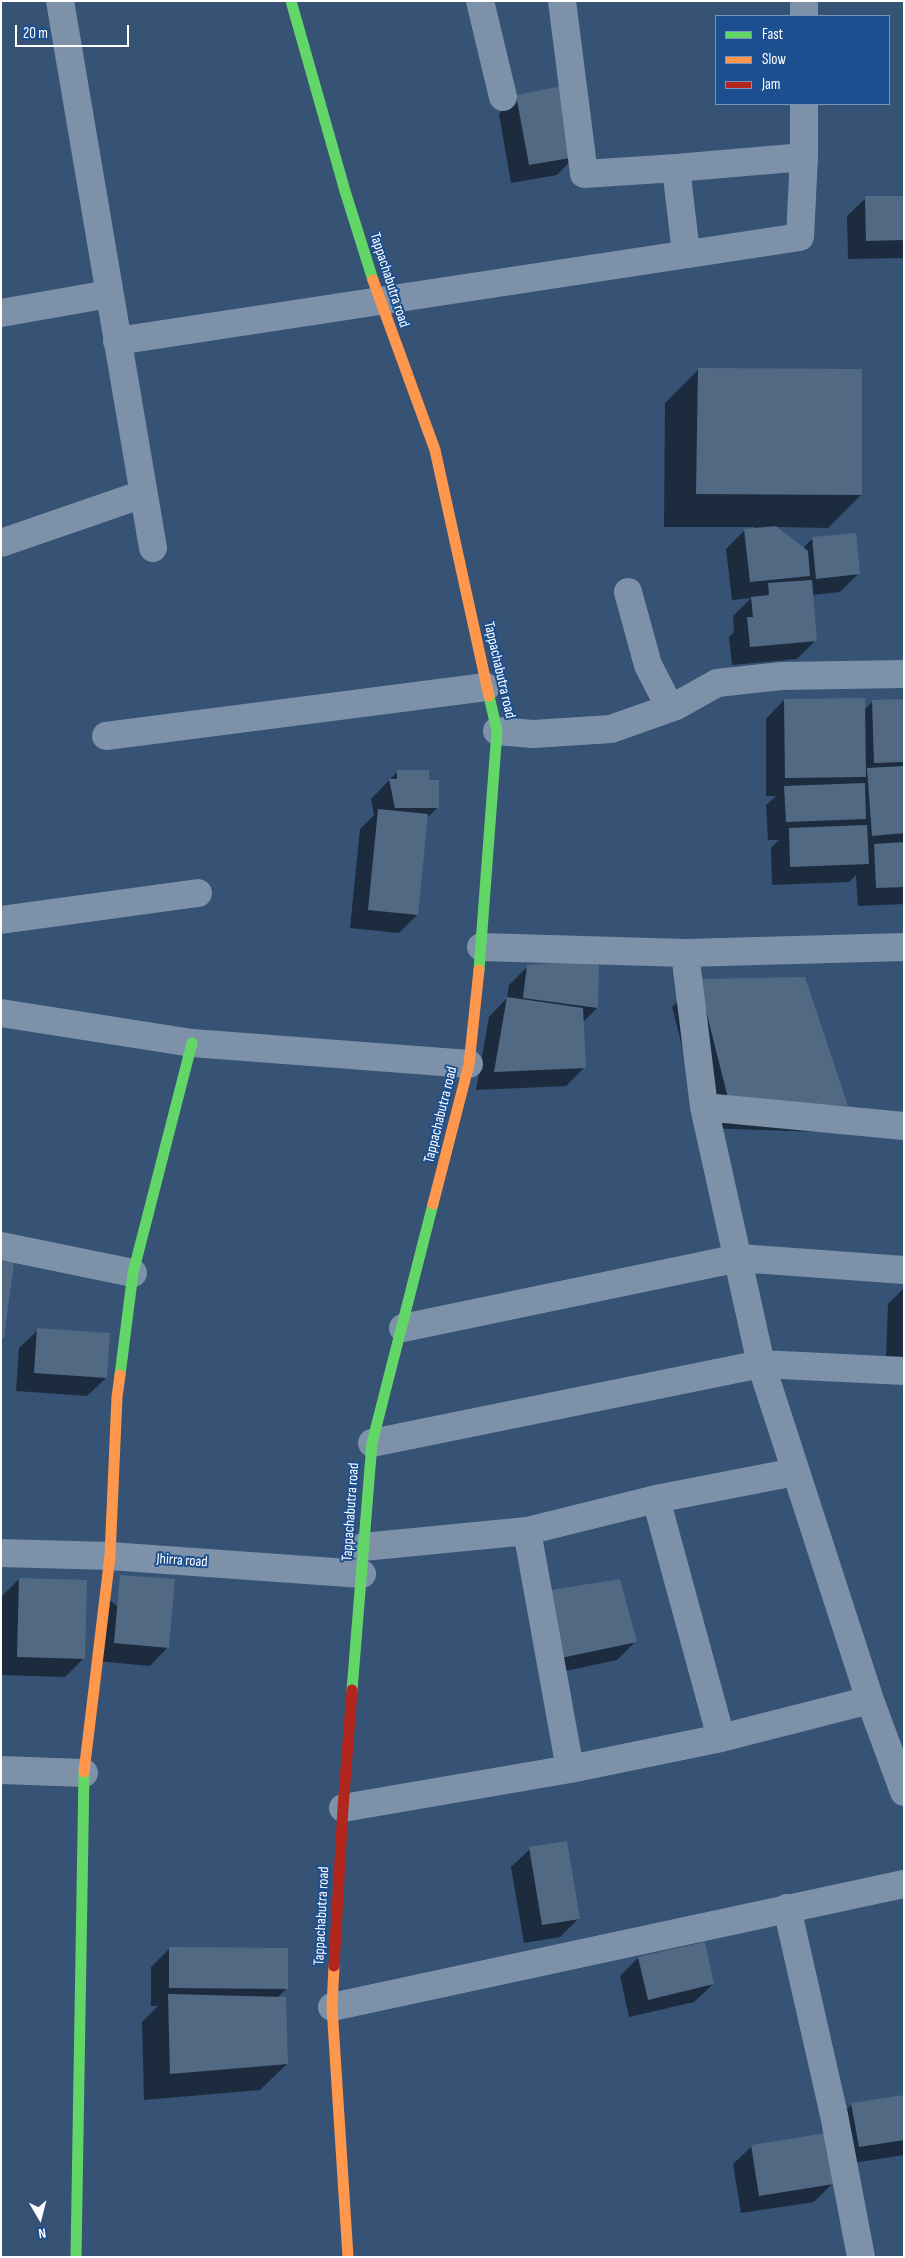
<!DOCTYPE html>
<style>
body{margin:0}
#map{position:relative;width:905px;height:2258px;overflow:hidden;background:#365274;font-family:"Sofia Sans Condensed",sans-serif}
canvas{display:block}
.frame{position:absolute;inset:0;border:2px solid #fff;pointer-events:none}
.legend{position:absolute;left:715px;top:15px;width:175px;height:90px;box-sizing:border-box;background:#1b4f8f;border:1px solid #7695bc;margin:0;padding:6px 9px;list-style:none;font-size:15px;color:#fff}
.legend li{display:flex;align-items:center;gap:10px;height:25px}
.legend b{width:25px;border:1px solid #7695bc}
.north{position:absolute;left:15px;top:2193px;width:50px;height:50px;-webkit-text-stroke:4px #1b4f8f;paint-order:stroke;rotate:172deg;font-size:14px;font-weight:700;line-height:20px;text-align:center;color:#fff}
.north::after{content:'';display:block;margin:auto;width:18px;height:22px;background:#fff;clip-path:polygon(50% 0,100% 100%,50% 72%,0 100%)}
.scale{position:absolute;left:15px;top:25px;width:114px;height:22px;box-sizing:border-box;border:2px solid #fff;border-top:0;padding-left:6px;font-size:15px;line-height:18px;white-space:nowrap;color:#fff;-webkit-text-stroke:4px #1b4f8f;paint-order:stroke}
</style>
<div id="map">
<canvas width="905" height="2258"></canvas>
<div class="frame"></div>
<ul class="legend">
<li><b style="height:6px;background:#63d668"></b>Fast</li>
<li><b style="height:6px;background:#ff974d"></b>Slow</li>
<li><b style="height:6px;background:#b3261e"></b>Jam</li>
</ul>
<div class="north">N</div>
<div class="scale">20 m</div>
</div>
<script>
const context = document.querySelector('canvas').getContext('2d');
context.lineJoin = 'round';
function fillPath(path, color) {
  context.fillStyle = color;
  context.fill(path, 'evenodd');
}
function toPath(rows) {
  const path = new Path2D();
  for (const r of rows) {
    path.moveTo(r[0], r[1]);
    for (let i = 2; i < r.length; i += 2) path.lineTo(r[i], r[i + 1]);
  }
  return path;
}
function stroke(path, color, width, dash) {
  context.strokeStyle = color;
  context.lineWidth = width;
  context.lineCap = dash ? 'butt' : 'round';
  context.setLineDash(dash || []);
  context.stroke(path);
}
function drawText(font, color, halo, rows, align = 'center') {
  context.font = font + ' "Sofia Sans Condensed",sans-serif';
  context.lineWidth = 4;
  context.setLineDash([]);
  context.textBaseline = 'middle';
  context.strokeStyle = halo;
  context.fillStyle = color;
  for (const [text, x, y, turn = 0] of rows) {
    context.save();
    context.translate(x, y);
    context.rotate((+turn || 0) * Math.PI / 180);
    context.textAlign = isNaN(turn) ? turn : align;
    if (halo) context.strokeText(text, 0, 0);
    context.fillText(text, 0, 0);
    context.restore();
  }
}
const shadow = toPath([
 [517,96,575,156,557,175,511,183,499,114],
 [904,197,904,258,848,259,847,216,866,198],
 [698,370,861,495,828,528,777,527,803,548,813,538,858,574,840,592,812,595,815,641,797,659,732,665,729,637,734,632,733,616,751,598,732,600,726,549,745,530,755,529,755,527,664,527,665,403],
 [784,700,864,710,872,702,904,701,904,904,858,906,856,875,849,882,772,885,771,848,779,840,768,840,766,805,776,796,766,796,766,719],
 [398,771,427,781,438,807,426,819,417,915,399,933,350,928,360,829,374,815,371,799],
 [528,966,597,1008,583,1022,585,1067,566,1086,476,1090,489,1017,507,998,509,985],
 [699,981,847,1105,821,1132,703,1128,672,1007],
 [904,1288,904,1382,885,1382,888,1304],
 [38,1330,106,1378,87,1396,16,1391,19,1348],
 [19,1579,84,1658,65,1677,1,1675,1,1597],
 [102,1594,168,1647,150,1666,97,1661],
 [532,1610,636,1641,617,1660,542,1676],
 [530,1849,578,1919,560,1937,524,1943,511,1867],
 [170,1948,287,1988,277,1998,287,2064,260,2090,144,2100,142,2022,158,2006,151,2006,151,1967],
 [638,1958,713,1984,694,2002,629,2017,620,1976],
 [904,2096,904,2155,840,2165,833,2123,852,2104],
 [752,2146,833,2183,814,2202,741,2213,733,2164]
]);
const building = toPath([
 [563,86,576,157,529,165,516,95],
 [865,196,904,196,904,240,866,241],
 [698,368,862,369,862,495,696,494],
 [776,526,808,551,810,576,750,582,744,529],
 [856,533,860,574,816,579,812,537],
 [812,580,817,641,750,647,747,617,753,617,751,597,769,595,768,583],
 [865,698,866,777,785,778,784,699],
 [904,699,904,762,874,763,872,700],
 [904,766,904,833,872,836,867,768],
 [397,770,429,770,429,780,439,780,439,808,395,808,389,779,397,779],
 [865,783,866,819,786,822,784,786],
 [378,809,428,814,418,915,368,910],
 [867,825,869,864,790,867,789,828],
 [904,842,904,887,876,888,874,844],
 [599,960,598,1008,523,998,527,965],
 [805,977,848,1106,729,1102,698,979],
 [507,997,583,1008,586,1068,494,1072],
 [1,1261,14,1263,4,1338,1,1338],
 [37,1328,110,1333,107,1378,34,1373],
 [120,1575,175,1579,169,1648,114,1643],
 [19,1578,87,1580,85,1659,17,1657],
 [620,1579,637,1642,561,1658,550,1590],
 [567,1841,580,1919,542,1925,529,1847],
 [705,1942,714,1984,648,2000,638,1957],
 [169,1947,288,1948,288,1989,169,1988],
 [168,1994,286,1997,288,2064,170,2074],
 [904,2095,904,2140,859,2147,851,2103],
 [826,2133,834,2184,759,2196,751,2145]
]);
const street = toPath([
 [60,1,153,548],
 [480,1,503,97],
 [562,1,584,174,676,168,804,157],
 [804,1,804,16],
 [676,168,686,253],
 [1,313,109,294],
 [117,341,800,237,804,157,804,104],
 [1,543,143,494],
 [628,592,648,665,670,708],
 [497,731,533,734,611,729,676,706,717,683,781,676,904,674],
 [106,736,486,687],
 [1,920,198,893],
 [481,947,685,953,904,947],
 [685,953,704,1107,761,1364,870,1700,904,1792],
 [1,1013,192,1043,469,1064],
 [704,1107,904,1126],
 [1,1246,133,1273],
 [403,1328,739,1258,904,1270],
 [372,1443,761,1364,904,1371],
 [656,1499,721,1738],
 [527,1531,570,1769],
 [363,1547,527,1531,656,1499,795,1472],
 [1,1553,110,1556,362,1574],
 [1,1770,84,1773],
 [343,1808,570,1769,721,1738,870,1700],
 [787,1908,834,2115,861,2257],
 [332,2007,904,1884]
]);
const fast = toPath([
 [291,1,345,191,373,280],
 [479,970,497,731,489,696],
 [120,1375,133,1273,192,1043],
 [352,1690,372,1443,433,1204],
 [76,2257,84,1772]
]);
const slow = toPath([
 [373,280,435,450,489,696],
 [433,1204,469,1064,479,970],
 [84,1772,110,1556,117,1397,120,1375],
 [334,1966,332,2007,348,2257]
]);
const jam = toPath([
 [334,1966,343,1808,352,1690]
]);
const streetNames = [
 ["Tappachabutra road",389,280,72],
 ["Tappachabutra road",499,670,77],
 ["Tappachabutra road",441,1115,-76],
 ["Tappachabutra road",351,1512,-86],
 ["Jhirra road",182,1561,4],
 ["Tappachabutra road",322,1916,-87]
];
fillPath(shadow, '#0007');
fillPath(building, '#526984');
stroke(street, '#7d92a8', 28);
stroke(fast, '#63d668', 11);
stroke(slow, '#ff974d', 11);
stroke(jam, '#b3261e', 11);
drawText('15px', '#fff', '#1b4f8f', streetNames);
</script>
